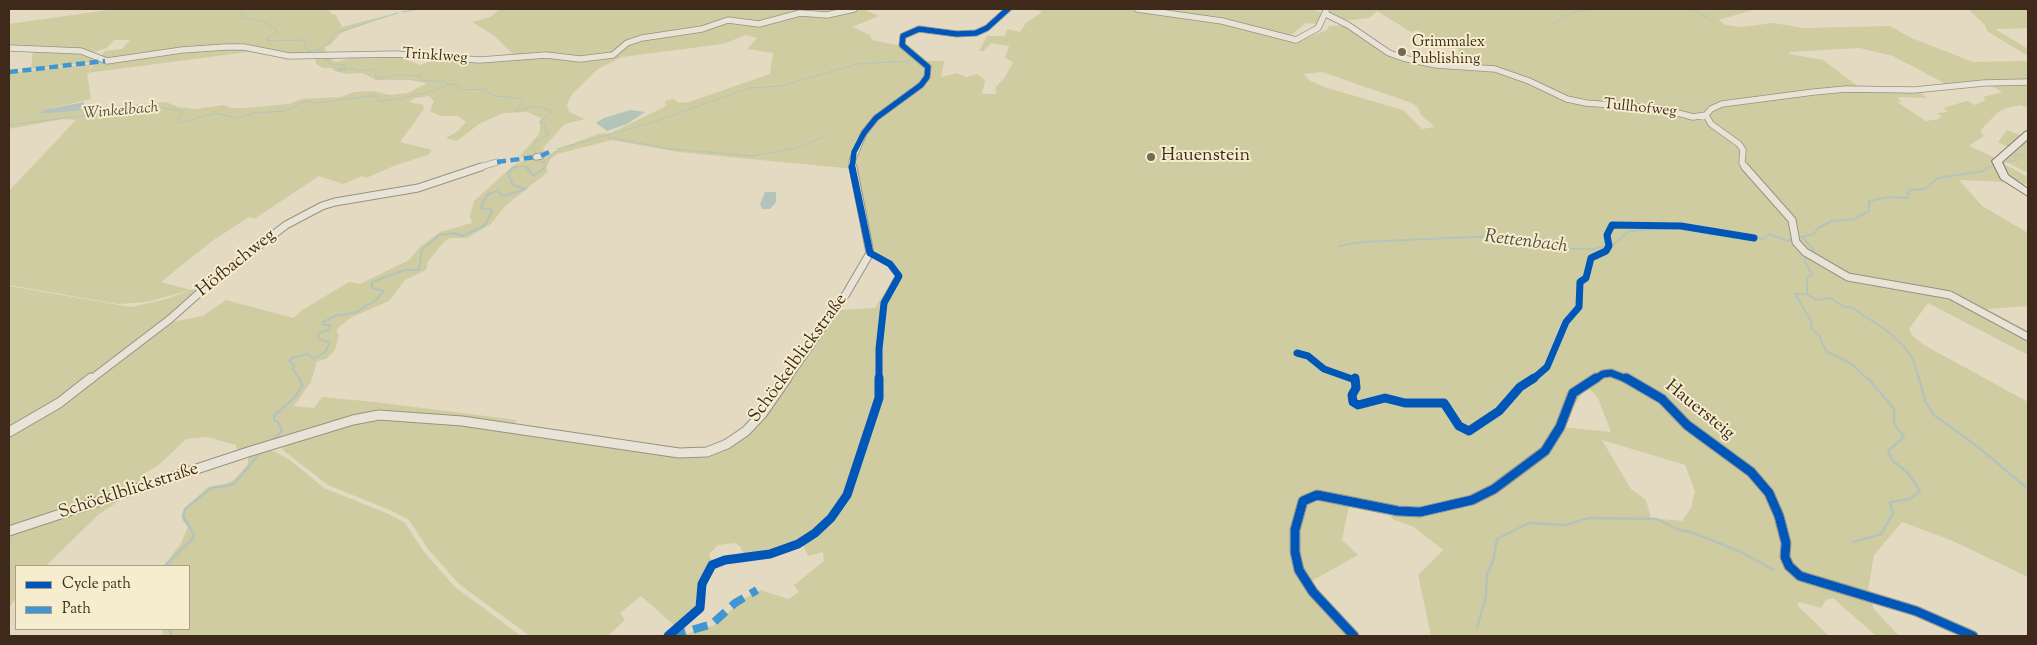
<!DOCTYPE html>
<meta charset="utf-8">
<style>
body{margin:0}
#map{position:relative;width:2037px;height:645px;overflow:hidden;background:#e3dac1;font-family:"Sorts Mill Goudy",serif}
canvas{display:block}
.frame{position:absolute;inset:0;border:10px solid #3e291a;pointer-events:none}
.legend{position:absolute;left:15px;top:565px;width:175px;height:65px;box-sizing:border-box;background:#f6ecce;border:1px solid #ac9e86;margin:0;padding:6px 9px;list-style:none;font-size:15px;color:#3e291a}
.legend li{display:flex;align-items:center;gap:10px;height:25px}
.legend b{width:25px;border:1px solid #ac9e86}
</style>
<div id="map">
<canvas width="2037" height="645"></canvas>
<div class="frame"></div>
<ul class="legend">
<li><b style="height:6px;background:#0057b8"></b>Cycle path</li>
<li><b style="height:6px;background:#3f96d4"></b>Path</li>
</ul>
</div>
<script>
const context = document.querySelector('canvas').getContext('2d');
context.lineJoin = 'round';
function fillPath(path, color) {
  context.fillStyle = color;
  context.fill(path, 'evenodd');
}
function toPath(rows) {
  const path = new Path2D();
  for (const r of rows) {
    path.moveTo(r[0], r[1]);
    for (let i = 2; i < r.length; i += 2) path.lineTo(r[i], r[i + 1]);
  }
  return path;
}
function stroke(path, color, width, dash) {
  context.strokeStyle = color;
  context.lineWidth = width;
  context.lineCap = dash ? 'butt' : 'round';
  context.setLineDash(dash || []);
  context.stroke(path);
}
function drawText(font, color, halo, rows, align = 'center') {
  context.font = font + ' "Sorts Mill Goudy",serif';
  context.lineWidth = 4;
  context.setLineDash([]);
  context.textBaseline = 'middle';
  context.strokeStyle = halo;
  context.fillStyle = color;
  for (const [text, x, y, turn = 0] of rows) {
    context.save();
    context.translate(x, y);
    context.rotate((+turn || 0) * Math.PI / 180);
    context.textAlign = isNaN(turn) ? turn : align;
    if (halo) context.strokeText(text, 0, 0);
    context.fillText(text, 0, 0);
    context.restore();
  }
}
const green = toPath([
 [116,9,328,9,332,14,336,15,342,27,392,14,341,33,330,45,324,47,328,54,290,55,245,47,217,46,243,48,283,56,310,56,282,56,248,52,87,73,91,99,47,109,36,114,78,111,87,104,93,108,166,102,178,107,195,109,224,105,231,108,245,108,288,104,303,99,341,97,354,92,373,91,390,95,408,93,427,83,409,80,376,80,362,73,346,74,335,71,331,68,323,68,316,64,315,58,328,57,336,62,359,56,399,57,420,65,440,58,485,62,511,58,513,54,493,35,472,22,490,17,500,9,863,9,879,16,852,27,870,35,872,40,901,46,921,61,944,61,941,77,957,73,966,77,977,74,985,80,982,94,996,94,996,87,1005,77,1013,62,1005,58,1009,46,991,43,984,51,979,51,987,36,1005,36,1007,29,1020,32,1026,23,1042,12,1035,9,1309,9,1321,12,1318,24,1306,23,1287,38,1306,38,1327,30,1329,26,1345,25,1393,55,1430,66,1460,68,1458,46,1435,38,1428,39,1418,30,1411,32,1377,11,1369,18,1351,20,1327,18,1327,11,1329,9,1756,9,1719,20,1726,25,1742,27,1773,23,1804,28,1890,26,1909,37,1973,62,2028,61,2028,108,2020,105,2006,108,1997,113,1980,131,1984,136,1969,146,1996,158,1990,161,2002,163,2028,177,2028,182,2023,186,2008,182,1959,180,1982,206,2028,233,2028,306,1987,309,2028,331,2028,355,1928,303,1909,329,1912,335,1924,345,2028,402,2028,577,1953,541,1902,522,1874,555,1868,590,1874,609,1899,636,1876,636,1833,598,1826,600,1821,608,1799,602,1797,605,1829,636,1431,636,1418,575,1443,550,1414,527,1392,519,1390,507,1353,499,1349,506,1342,540,1358,555,1310,582,1360,636,679,636,713,626,745,598,761,590,788,599,799,592,794,585,824,561,823,552,808,556,803,545,830,518,814,532,794,544,768,552,744,554,740,546,735,543,718,545,709,554,712,563,699,587,700,599,697,605,675,626,641,596,620,613,625,620,608,636,530,636,459,584,428,549,409,520,392,511,328,485,284,451,282,447,353,422,392,417,460,423,667,454,692,456,707,454,737,442,754,427,838,310,875,308,896,273,874,249,854,169,678,152,612,140,557,154,550,160,546,168,548,172,505,206,491,224,467,238,450,238,444,242,428,261,426,270,405,280,389,301,350,318,339,327,336,331,339,335,335,350,326,359,317,361,311,382,294,406,314,408,322,397,375,402,517,420,512,427,446,417,385,412,360,417,281,442,237,452,236,445,207,437,186,439,159,465,145,473,134,488,9,529,9,434,25,427,56,407,170,322,203,316,226,300,293,318,304,309,349,282,360,284,409,260,420,247,440,232,472,223,470,216,474,201,514,165,522,161,543,158,561,148,598,134,611,133,666,106,665,101,674,99,679,103,689,102,770,74,773,53,747,49,757,38,746,35,723,44,622,57,598,69,573,93,567,104,569,112,585,119,565,124,543,148,545,152,539,155,519,157,539,134,541,118,527,112,503,113,479,124,457,141,446,138,458,131,466,122,458,116,441,116,430,111,434,101,429,96,415,98,409,102,423,105,424,109,400,142,432,150,428,155,396,165,366,178,363,176,343,184,319,176,254,219,249,217,212,241,161,282,191,290,146,302,118,304,9,285,9,191,76,120,63,119,9,129,9,73,92,64,88,72,105,51,122,49,130,40,114,40,107,48,91,53,9,46,9,24],
 [1859,48,1893,56,1946,84,1983,81,2002,92,1983,97,1986,100,1975,105,1967,101,1943,108,1948,112,1937,113,1941,116,1939,119,1926,121,1897,102,1902,102,1897,97,1928,98,1914,89,1860,88,1823,60,1789,54,1790,52],
 [1322,72,1409,102,1417,106,1421,115,1435,127,1422,129,1403,110,1324,87,1309,80,1304,74],
 [1587,386,1598,398,1611,432,1560,427],
 [1602,440,1685,465,1695,491,1691,508,1682,521,1651,518,1646,500,1631,489],
 [1935,9,2028,9,2028,28,1995,29,2028,49,2028,56,1987,31,1985,25,1968,9],
 [33,50,73,51,93,56,96,60,93,62,31,69],
 [2007,130,2028,138,2028,173,2003,160,2014,150,1998,142],
 [9,286,131,307,166,299,194,289,199,291,63,398,9,430],
 [272,450,290,460,324,488,389,514,405,523,424,552,455,587,521,636,163,636,162,629,189,629,189,566,164,566,181,543,188,527,182,520,185,508,208,487,226,484,235,479,248,464,248,457],
 [126,496,98,515,46,566,16,566,16,598,9,607,9,534]
]);
const water = toPath([
 [84,102,84,106,78,111,36,114,47,109],
 [630,110,645,112,627,124,607,131,596,123,604,118],
 [765,192,776,192,776,202,770,209,762,209,760,204]
]);
const streamFar2 = toPath([
 [241,9,243,18,263,21,277,30,276,34,267,38,268,41,305,40,307,41,304,48,308,49,307,51,318,50,323,53],
 [1693,9,1715,23],
 [402,12,420,9],
 [1554,23,1571,13,1591,9],
 [318,50,330,42,335,33,398,13],
 [323,58,329,61,329,64,345,65,344,68,337,70,340,71,349,68,359,71,373,69,377,71,375,76,378,78,398,75,421,76,422,81,445,81,448,84,458,85,460,90,487,89,487,92,496,96,518,98,523,103,515,111,535,106,551,110,552,112,539,122,545,124,545,129,549,134,535,142,533,147,539,160,547,165,544,168],
 [9,125,96,114,118,115,134,112,141,108,154,107,183,111,178,122,180,123,216,113,237,118,254,113,285,111,305,101,316,103,371,96,378,96,378,100,383,101,399,99,439,89,448,84],
 [608,137,664,148,751,156,796,148,826,136],
 [557,149,651,123,749,88,781,86,857,64,909,61],
 [543,162,557,151],
 [2002,163,2016,160,2015,156,2028,154],
 [512,168,524,166,528,168],
 [1987,168,1995,164]
]);
const streamFar1 = toPath([
 [526,167,534,176,545,167],
 [1803,237,1814,251,1809,252],
 [1798,238,1814,234,1818,228,1832,221,1854,219,1869,211,1869,201,1888,197,1908,198,1909,190,1925,189,1938,178,1983,171,1989,167],
 [1339,246,1362,242,1494,236,1552,248,1593,249,1614,244,1629,231,1681,227,1712,235,1732,234,1763,239,1770,234,1787,241,1794,239],
 [1806,256,1805,262,1812,274,1807,278,1807,294,1795,294,1811,321,1812,329,1819,335,1826,351,1850,363,1869,380],
 [1808,295,1817,300,1830,298,1844,307,1851,307,1886,330,1903,345,1913,359,1919,380],
 [300,380,293,369,294,365,289,361,292,358,308,354,314,359,325,352,330,343,318,338,318,334,330,329,330,325,323,325,323,322,335,316,357,312,377,299,384,291,372,288,372,282,405,270,419,270,422,250,439,235,454,233,462,236,484,226,492,212,492,210,480,208,487,195,496,191,503,196,526,189,513,185,508,174,512,168,517,167]
]);
const stream = toPath([
 [1919,378,1925,401,1934,415,1978,447,2028,489],
 [273,440,282,431,278,422,274,420,274,416,295,397,302,386,300,378],
 [1853,542,1881,534,1893,513,1890,502,1910,499,1920,491,1908,473,1892,460,1888,451,1904,437,1894,424,1894,409,1868,378],
 [165,566,193,538,194,534,183,516,185,509,211,488,234,484,261,452],
 [1477,628,1486,596,1487,574,1493,561,1497,539,1529,523,1565,525,1589,518,1657,519,1679,530,1691,532,1741,552,1774,570],
 [168,629,171,632,170,636]
]);
const streetFar2 = toPath([
 [1137,9,1222,21,1296,40,1318,28,1326,11],
 [1326,14,1348,25,1389,53,1403,58,1436,65,1495,69,1529,81,1567,99,1586,103,1663,109,1693,117,1706,115,1711,109,1722,104,1814,92,1846,89,1914,90,1984,83,2028,82],
 [9,48,81,51,107,61,182,50,226,47,244,47,289,56,396,54,480,60,546,55,580,59,613,55,627,43,642,38,702,29,728,20,759,24,800,13,827,15,854,9],
 [1706,115,1711,124,1739,144,1743,150,1742,163,1746,168],
 [536,157,541,156],
 [477,168,497,162],
 [853,168,852,161,864,133,876,118,921,85,927,77,928,67,902,45,903,36,919,29,957,34,976,33,987,28,1008,9]
]);
const streetFar1 = toPath([
 [1745,167,1792,220,1796,242,1805,252,1848,277,1950,295,2028,337],
 [90,380,170,319,207,286,286,225,322,206,335,202,418,188,481,167],
 [786,380,846,294,870,253,853,167],
 [1594,380,1603,374,1611,373,1629,380]
]);
const street = toPath([
 [1626,378,1662,399,1687,425,1751,472,1769,493,1779,516,1786,543,1785,557,1789,566,1800,576,1916,611,1973,636],
 [9,432,59,403,91,378],
 [9,531,248,452,353,420,379,415,462,421,679,453,707,452,727,444,746,431,762,414,787,378],
 [1354,636,1313,592,1299,570,1295,552,1295,530,1303,501,1317,495,1398,511,1420,512,1472,500,1494,489,1545,451,1560,427,1573,393,1596,378]
]);
const secondary = toPath([
 [2028,131,2028,139,2002,162,2008,175,2028,189,2028,196,2001,179,1992,161,2025,132,2028,131]
]);
const quietFar1 = toPath([
 [9,72,105,61],
 [541,156,549,152],
 [497,162,536,157]
]);
const quiet = toPath([
 [671,636,712,624,735,603,757,590]
]);
const cyclewayFar2 = toPath([
 [852,168,854,152,864,133,876,118,921,85,927,77,928,67,902,45,903,36,919,29,957,34,976,33,987,28,1008,9]
]);
const cyclewayFar1 = toPath([
 [852,167,870,253,890,264,899,276,884,303,879,349,879,380],
 [1297,353,1308,356,1324,369,1355,380],
 [1532,380,1547,367,1566,322,1579,307,1580,282,1586,278,1591,258,1606,251,1609,246,1607,235,1612,225,1681,226,1754,238],
 [1594,380,1603,374,1611,373,1629,380]
]);
const cycleway = toPath([
 [1355,378,1356,388,1352,395,1353,402,1358,405,1385,398,1405,403,1444,403,1459,426,1469,431,1499,411,1520,387,1534,378],
 [1626,378,1662,399,1687,425,1751,472,1769,493,1779,516,1786,543,1785,557,1789,566,1800,576,1916,611,1973,636],
 [668,636,700,608,702,584,712,565,725,560,770,554,798,544,815,533,831,518,847,495,879,398,879,378],
 [1354,636,1313,592,1299,570,1295,552,1295,530,1303,501,1317,495,1398,511,1420,512,1472,500,1494,489,1545,451,1560,427,1573,393,1596,378]
]);
const markers = [
 [1402,52,5,"#786754"],
 [1151,157,5,"#786754"]
];
const farPoinames = [
 ["Grimmalex",1412,43],
 ["Publishing",1412,60]
];
const farStreetnames = [
 ["Trinklweg",435,57,4],
 ["Tullhofweg",1640,109,6]
];
const farWaternames = [
 ["Winkelbach",121,112,-5]
];
const poiNames = [
 ["Hauenstein",1161,157]
];
const streetNames = [
 ["Höfbachweg",237,264,-39],
 ["Schöckelblickstraße",799,359,-54],
 ["Hauersteig",1699,411,39],
 ["Schöcklblickstraße",129,492,-18]
];
const waterNames = [
 ["Rettenbach",1526,243,7]
];
fillPath(green, '#cfcca2');
fillPath(water, '#b5c4bb');
stroke(streamFar2, '#b5c4bb', 1);
stroke(streamFar1, '#b5c4bb', 2);
stroke(stream, '#b5c4bb', 2.5);
stroke(streetFar2, '#999182', 7);
stroke(streetFar1, '#999182', 9);
stroke(street, '#999182', 11);
stroke(secondary, '#827a6c', 2);
stroke(streetFar2, '#e8e3d7', 5.5);
stroke(streetFar1, '#e8e3d7', 7);
stroke(street, '#e8e3d7', 9);
fillPath(secondary, '#e8e3d7');
stroke(quietFar1, '#3f96d4', 4.5, [9, 4.5]);
stroke(quiet, '#3f96d4', 8, [15, 8]);
stroke(cyclewayFar2, '#0057b8', 5.5);
stroke(cyclewayFar1, '#0057b8', 7);
stroke(cycleway, '#0057b8', 9);
for (const [x, y, r, color] of markers) {
  const dot = new Path2D();
  dot.arc(x, y, r, 0, 2 * Math.PI);
  context.fillStyle = color;
  context.fill(dot);
  stroke(dot, '#f6ecce', 2);
}
drawText('15px', '#3e291a', '#f6ecce', farPoinames, 'left');
drawText('15px', '#3e291a', '#f6ecce', farStreetnames);
drawText('italic 16px', '#574d42', '#f6ecce', farWaternames);
drawText('18px', '#3e291a', '#f6ecce', poiNames, 'left');
drawText('18px', '#3e291a', '#f6ecce', streetNames);
drawText('italic 19px', '#574d42', '#f6ecce', waterNames);
</script>
